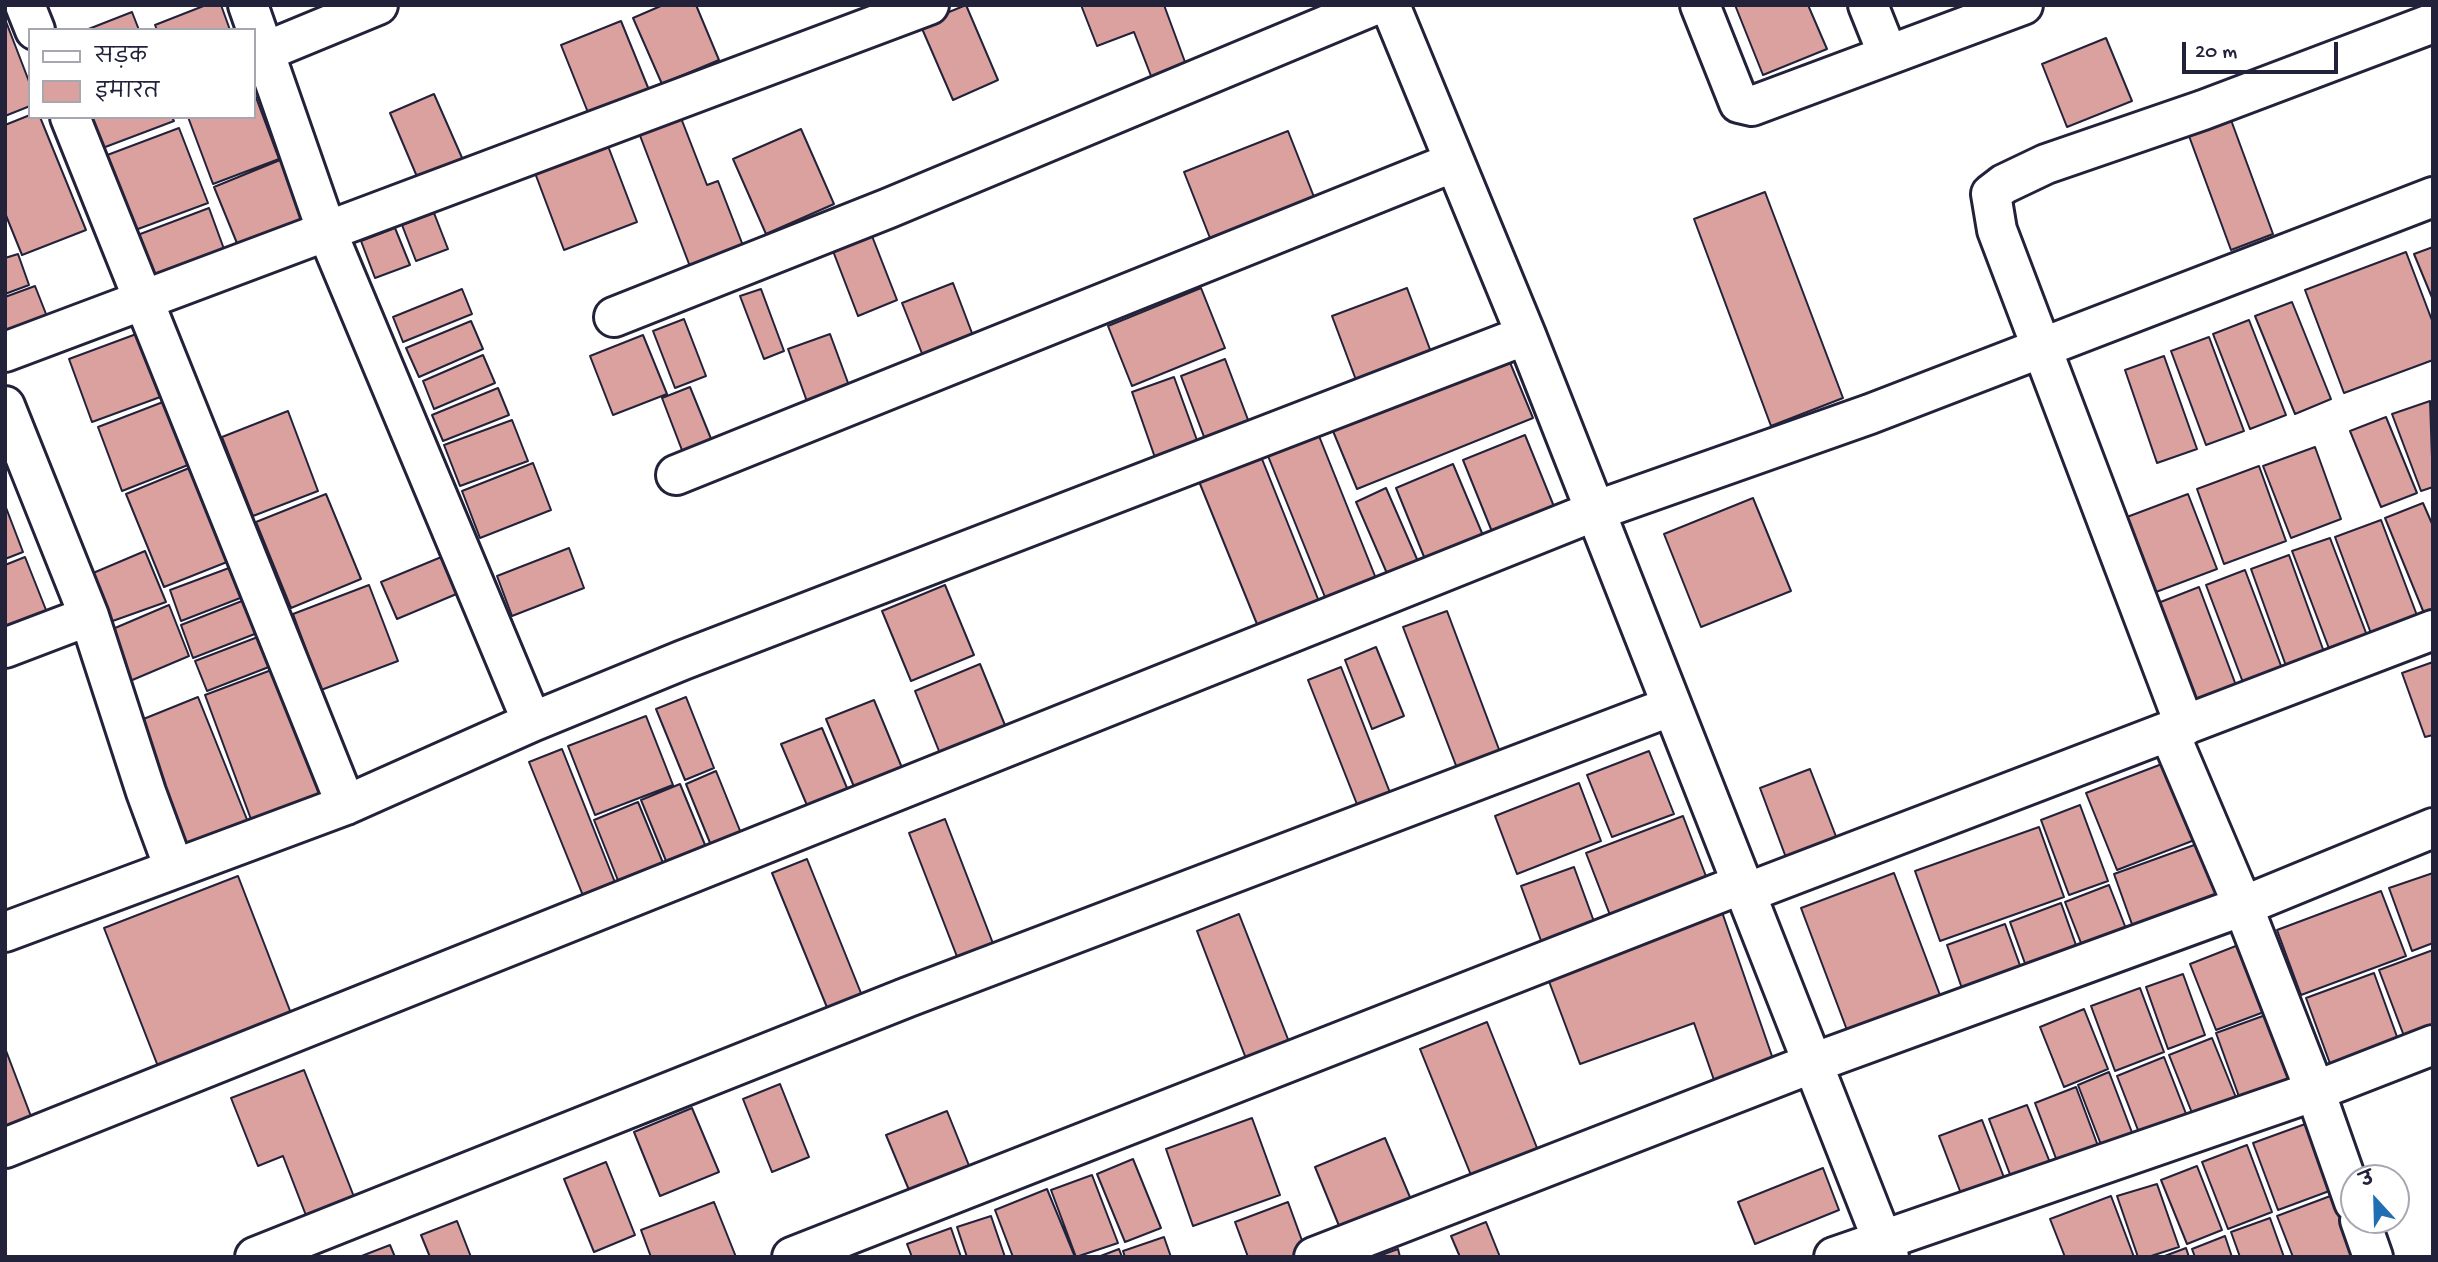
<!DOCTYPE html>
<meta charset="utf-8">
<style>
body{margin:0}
#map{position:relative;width:2438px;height:1262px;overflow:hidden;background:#fff;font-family:"Gochi Hand","Playpen Sans Deva",sans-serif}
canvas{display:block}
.frame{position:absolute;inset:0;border:7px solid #22223b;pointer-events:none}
.legend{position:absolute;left:28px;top:28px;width:228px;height:91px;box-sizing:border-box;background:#fff;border:2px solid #a7a7b1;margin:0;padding:9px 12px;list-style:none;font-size:21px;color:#22223b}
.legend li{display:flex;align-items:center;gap:14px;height:35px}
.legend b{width:35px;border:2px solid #a7a7b1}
.north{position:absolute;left:2340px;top:1164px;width:70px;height:70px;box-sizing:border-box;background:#fff;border:2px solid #a7a7b1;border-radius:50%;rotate:338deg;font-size:19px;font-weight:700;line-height:28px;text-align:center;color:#22223b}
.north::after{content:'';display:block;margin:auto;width:24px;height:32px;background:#1f6fb2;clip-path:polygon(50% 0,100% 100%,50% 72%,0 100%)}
.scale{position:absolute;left:2182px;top:42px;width:156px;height:32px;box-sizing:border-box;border:4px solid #22223b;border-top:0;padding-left:9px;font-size:21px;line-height:24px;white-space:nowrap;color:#22223b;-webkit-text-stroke:5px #fff;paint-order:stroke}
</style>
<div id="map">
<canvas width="2438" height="1262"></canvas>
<div class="frame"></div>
<ul class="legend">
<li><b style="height:9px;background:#fff"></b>सड़क</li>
<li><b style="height:19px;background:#dba19f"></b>इमारत</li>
</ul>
<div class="north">उ</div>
<div class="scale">20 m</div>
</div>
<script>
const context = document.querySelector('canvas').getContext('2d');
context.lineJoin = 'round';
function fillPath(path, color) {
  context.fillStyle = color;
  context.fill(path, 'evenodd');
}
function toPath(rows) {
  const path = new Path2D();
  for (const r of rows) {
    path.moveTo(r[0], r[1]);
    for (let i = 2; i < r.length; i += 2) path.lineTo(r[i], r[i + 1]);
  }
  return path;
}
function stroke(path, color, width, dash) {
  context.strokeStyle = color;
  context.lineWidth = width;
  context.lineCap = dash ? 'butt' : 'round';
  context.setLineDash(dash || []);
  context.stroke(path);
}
const building = toPath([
 [206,5,221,5,230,30,157,30,155,25,206,5],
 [663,5,696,5,719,60,662,84,633,18,663,5],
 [966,5,998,80,953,100,920,24,966,5],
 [1081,5,1164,5,1192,81,1158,94,1134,32,1097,46,1081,5],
 [1735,5,1808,5,1827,49,1763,75,1735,5],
 [132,12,139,30,86,30,132,12],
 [5,19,30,84,30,106,5,116,5,19],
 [621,21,649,90,589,115,561,45,621,21],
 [2106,38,2132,101,2067,127,2042,64,2106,38],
 [254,92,279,159,213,184,188,117,254,117,254,92],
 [434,94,463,160,418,179,390,113,434,94],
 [30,115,40,117,86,230,22,255,5,213,5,125,30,115],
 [88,117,172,117,174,121,100,149,88,117],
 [681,118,707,185,718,181,747,256,694,277,639,133,681,118],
 [2231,120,2273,234,2231,250,2189,136,2231,120],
 [179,128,208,203,130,232,102,157,179,128],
 [801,129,834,204,766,234,733,159,801,129],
 [1288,131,1314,197,1210,238,1184,172,1288,131],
 [608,146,637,222,564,250,535,173,608,146],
 [285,158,312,224,241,253,214,187,285,158],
 [1765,192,1843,398,1771,426,1694,219,1765,192],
 [209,208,228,260,154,288,135,236,209,208],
 [434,213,448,249,416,261,402,225,434,213],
 [395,228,410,265,375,278,361,241,395,228],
 [872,236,897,300,858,316,833,251,872,236],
 [2433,247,2433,300,2414,254,2433,247],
 [2406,252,2433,323,2433,360,2344,393,2305,290,2406,252],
 [18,254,29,285,5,294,5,258,18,254],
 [953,283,975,341,925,361,902,303,953,283],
 [35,286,48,319,5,335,5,297,35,286],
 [1201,288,1225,348,1132,386,1108,326,1201,288],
 [1407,288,1437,368,1362,396,1332,316,1407,288],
 [462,289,472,314,403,342,393,317,462,289],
 [761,289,784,351,764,359,740,296,761,289],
 [2292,302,2331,399,2295,414,2255,316,2292,302],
 [684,319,706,376,675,388,653,331,684,319],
 [2249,320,2286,415,2250,429,2213,334,2249,320],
 [471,321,483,349,419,377,406,348,471,321],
 [139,333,163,396,92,422,69,359,139,333],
 [830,334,851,391,809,407,788,349,830,334],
 [643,335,667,394,613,415,590,356,643,335],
 [2209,337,2244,431,2206,445,2171,351,2209,337],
 [1504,348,1533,418,1357,489,1328,419,1504,348],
 [483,355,495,383,434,409,423,381,483,355],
 [2164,356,2197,449,2157,463,2125,370,2164,356],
 [1225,359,1253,433,1209,450,1181,376,1225,359],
 [1174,377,1202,454,1159,469,1132,392,1174,377],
 [690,387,714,446,685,458,662,398,690,387],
 [498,388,509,415,443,441,432,415,498,388],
 [2430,401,2433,487,2421,491,2392,414,2430,401],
 [163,402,188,465,122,491,98,427,163,402],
 [288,411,318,491,253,516,222,437,288,411],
 [2386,417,2417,493,2381,507,2350,431,2386,417],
 [512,420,528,461,460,486,444,445,512,420],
 [1525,435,1557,514,1495,539,1463,460,1525,435],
 [1319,436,1377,581,1327,602,1268,456,1319,436],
 [2315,447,2341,519,2291,538,2263,466,2315,447],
 [1260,454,1320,604,1259,629,1198,479,1260,454],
 [533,463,551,510,480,538,462,491,533,463],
 [1453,464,1487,545,1429,569,1396,488,1453,464],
 [194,466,232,560,164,587,126,494,194,466],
 [2259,466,2286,541,2224,564,2197,489,2259,466],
 [1386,488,1420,566,1389,578,1356,502,1386,488],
 [326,494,361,579,291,608,256,522,326,494],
 [2188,494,2217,569,2148,595,2119,520,2188,494],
 [1753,498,1791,591,1701,627,1664,534,1753,498],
 [2423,503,2433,526,2433,621,2428,623,2385,518,2423,503],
 [5,505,23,552,5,559,5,505],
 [2381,520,2421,626,2375,644,2335,537,2381,520],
 [2330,538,2371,646,2333,659,2292,551,2330,538],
 [569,548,584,588,512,616,497,576,569,548],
 [145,551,166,602,107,623,86,576,145,551],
 [451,553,466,590,397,619,381,582,451,553],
 [2289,555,2328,663,2290,677,2251,569,2289,555],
 [25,557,48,615,5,633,5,565,25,557],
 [237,565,248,595,181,621,170,590,237,565],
 [2245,570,2286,679,2247,693,2206,585,2245,570],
 [369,585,398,661,321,690,293,614,369,585],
 [945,585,974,655,911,681,882,611,945,585],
 [2199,587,2240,696,2194,714,2153,605,2199,587],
 [252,597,265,630,193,658,181,625,252,597],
 [169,605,189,656,130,681,108,631,169,605],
 [1447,611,1503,760,1460,776,1403,627,1447,611],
 [263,635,274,665,207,691,195,661,263,635],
 [1376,647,1404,716,1372,729,1345,660,1376,647],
 [2433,662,2433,735,2425,737,2402,673,2433,662],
 [980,664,1009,735,943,761,915,691,980,664],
 [1341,667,1396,808,1364,822,1308,680,1341,667],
 [274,669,325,804,255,830,205,695,274,669],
 [198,697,252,832,190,857,136,722,198,697],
 [686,697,714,768,685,780,656,709,686,697],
 [874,700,905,775,857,794,826,719,874,700],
 [646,716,673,785,595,815,568,746,646,716],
 [822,728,852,800,812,817,781,744,822,728],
 [562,749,620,895,588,908,529,762,562,749],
 [1649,751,1674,814,1612,837,1587,775,1649,751],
 [2175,759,2205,836,2117,870,2086,793,2175,759],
 [1810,769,1842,852,1791,871,1760,788,1810,769],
 [716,771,745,843,715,855,686,784,716,771],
 [1579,783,1601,841,1517,874,1495,816,1579,783],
 [680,784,710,857,671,873,641,800,680,784],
 [638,802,668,875,623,893,594,820,638,802],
 [2080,805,2108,881,2069,895,2041,820,2080,805],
 [1683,816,1712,892,1615,928,1586,853,1683,816],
 [945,819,999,959,963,972,909,833,945,819],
 [2039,827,2064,897,1940,941,1915,871,2039,827],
 [2208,840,2232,907,2138,941,2114,874,2208,840],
 [807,859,867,1008,833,1022,772,873,807,859],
 [1574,867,1600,938,1547,957,1521,886,1574,867],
 [1894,873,1946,1011,1853,1046,1801,908,1894,873],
 [2433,873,2433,943,2412,951,2389,888,2433,873],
 [238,876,294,1021,161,1074,104,928,238,876],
 [2109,885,2132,944,2088,961,2065,902,2109,885],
 [2381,891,2406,956,2301,995,2277,930,2381,891],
 [2061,903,2082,962,2031,980,2010,922,2061,903],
 [1722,912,1773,1059,1714,1080,1694,1023,1580,1064,1547,976,1722,912],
 [1239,914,1293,1052,1250,1069,1197,931,1239,914],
 [2005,924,2026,982,1967,1003,1947,945,2005,924],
 [2246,942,2272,1009,2216,1030,2190,964,2246,942],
 [2433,950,2433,1034,2407,1044,2379,970,2433,950],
 [2374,973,2400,1045,2332,1069,2306,998,2374,973],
 [2183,974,2205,1035,2168,1049,2146,987,2183,974],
 [2140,988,2164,1052,2115,1071,2091,1006,2140,988],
 [2084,1009,2108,1069,2064,1087,2040,1027,2084,1009],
 [2271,1013,2298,1085,2242,1105,2216,1033,2271,1013],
 [1487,1022,1543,1163,1477,1190,1420,1049,1487,1022],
 [2212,1038,2239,1105,2196,1123,2169,1055,2212,1038],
 [5,1048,32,1119,5,1129,5,1048],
 [2164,1057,2190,1124,2143,1143,2117,1076,2164,1057],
 [304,1070,360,1212,312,1231,283,1156,258,1166,231,1098,304,1070],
 [2109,1072,2136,1143,2105,1155,2078,1085,2109,1072],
 [780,1084,809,1157,772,1172,743,1099,780,1084],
 [2076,1087,2101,1154,2060,1169,2035,1103,2076,1087],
 [2027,1105,2053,1170,2014,1185,1989,1119,2027,1105],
 [692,1108,719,1172,660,1196,634,1132,692,1108],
 [947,1111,974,1178,914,1202,886,1135,947,1111],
 [1252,1118,1280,1195,1193,1226,1166,1149,1252,1118],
 [1982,1120,2008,1188,1965,1204,1939,1136,1982,1120],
 [2308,1123,2332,1190,2278,1210,2253,1143,2308,1123],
 [1385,1138,1415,1209,1344,1238,1315,1167,1385,1138],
 [2247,1145,2272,1212,2228,1229,2202,1162,2247,1145],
 [1133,1159,1161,1228,1125,1242,1097,1174,1133,1159],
 [606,1162,635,1235,594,1252,564,1179,606,1162],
 [2197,1166,2222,1230,2187,1244,2161,1180,2197,1166],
 [1823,1168,1839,1210,1755,1244,1738,1202,1823,1168],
 [1092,1175,1118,1243,1076,1257,1051,1190,1092,1175],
 [2157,1184,2179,1247,2148,1257,2138,1257,2117,1196,2157,1184],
 [1047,1189,1075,1257,1013,1257,995,1210,1047,1189],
 [2341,1192,2364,1257,2293,1257,2277,1216,2341,1192],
 [2111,1196,2134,1257,2065,1257,2050,1219,2111,1196],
 [714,1202,736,1257,651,1257,641,1230,714,1202],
 [1288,1202,1308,1257,1248,1257,1235,1222,1288,1202],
 [991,1216,1005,1257,967,1257,957,1227,991,1216],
 [2270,1218,2284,1257,2240,1257,2231,1232,2270,1218],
 [457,1221,471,1257,430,1257,421,1235,457,1221],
 [1486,1222,1500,1257,1460,1257,1451,1236,1486,1222],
 [951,1228,961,1257,912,1257,907,1244,951,1228],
 [2225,1236,2232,1257,2195,1257,2192,1249,2225,1236],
 [1164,1237,1171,1257,1125,1257,1123,1251,1164,1237],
 [390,1245,395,1257,359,1257,390,1245],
 [2186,1248,2189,1257,2162,1257,2186,1248],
 [1119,1249,1122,1257,1098,1257,1119,1249],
 [1398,1249,1400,1257,1376,1257,1398,1249]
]);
const street = toPath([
 [25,5,35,30],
 [248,5,327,232,532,722],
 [1390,5,1526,335,1889,1257],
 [1700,5,1739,103,1752,106,2023,5],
 [1868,5,1888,55],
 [264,52,378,5],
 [70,117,346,805],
 [614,317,889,208,1375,5],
 [5,352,929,5],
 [5,406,89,616,146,792,174,868],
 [676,475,1454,162],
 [5,648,89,616],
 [2185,726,1997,230,1991,194,2004,184,2046,164,2203,110,2433,23],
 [2169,732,2243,906,2315,1091,2354,1202],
 [1746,893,2433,630],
 [5,932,346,805,532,722,683,660,1526,335],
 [5,1148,1595,511,1870,414,2433,197],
 [2360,1220,2373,1257],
 [255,1257,908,997,1672,706],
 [792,1257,1742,884],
 [1314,1257,1813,1063,2243,906,2433,828],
 [1834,1257,2315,1091,2433,1045]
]);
fillPath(building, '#dba19f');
stroke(building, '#22223b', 2);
stroke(street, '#22223b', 44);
stroke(street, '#fff', 38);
</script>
